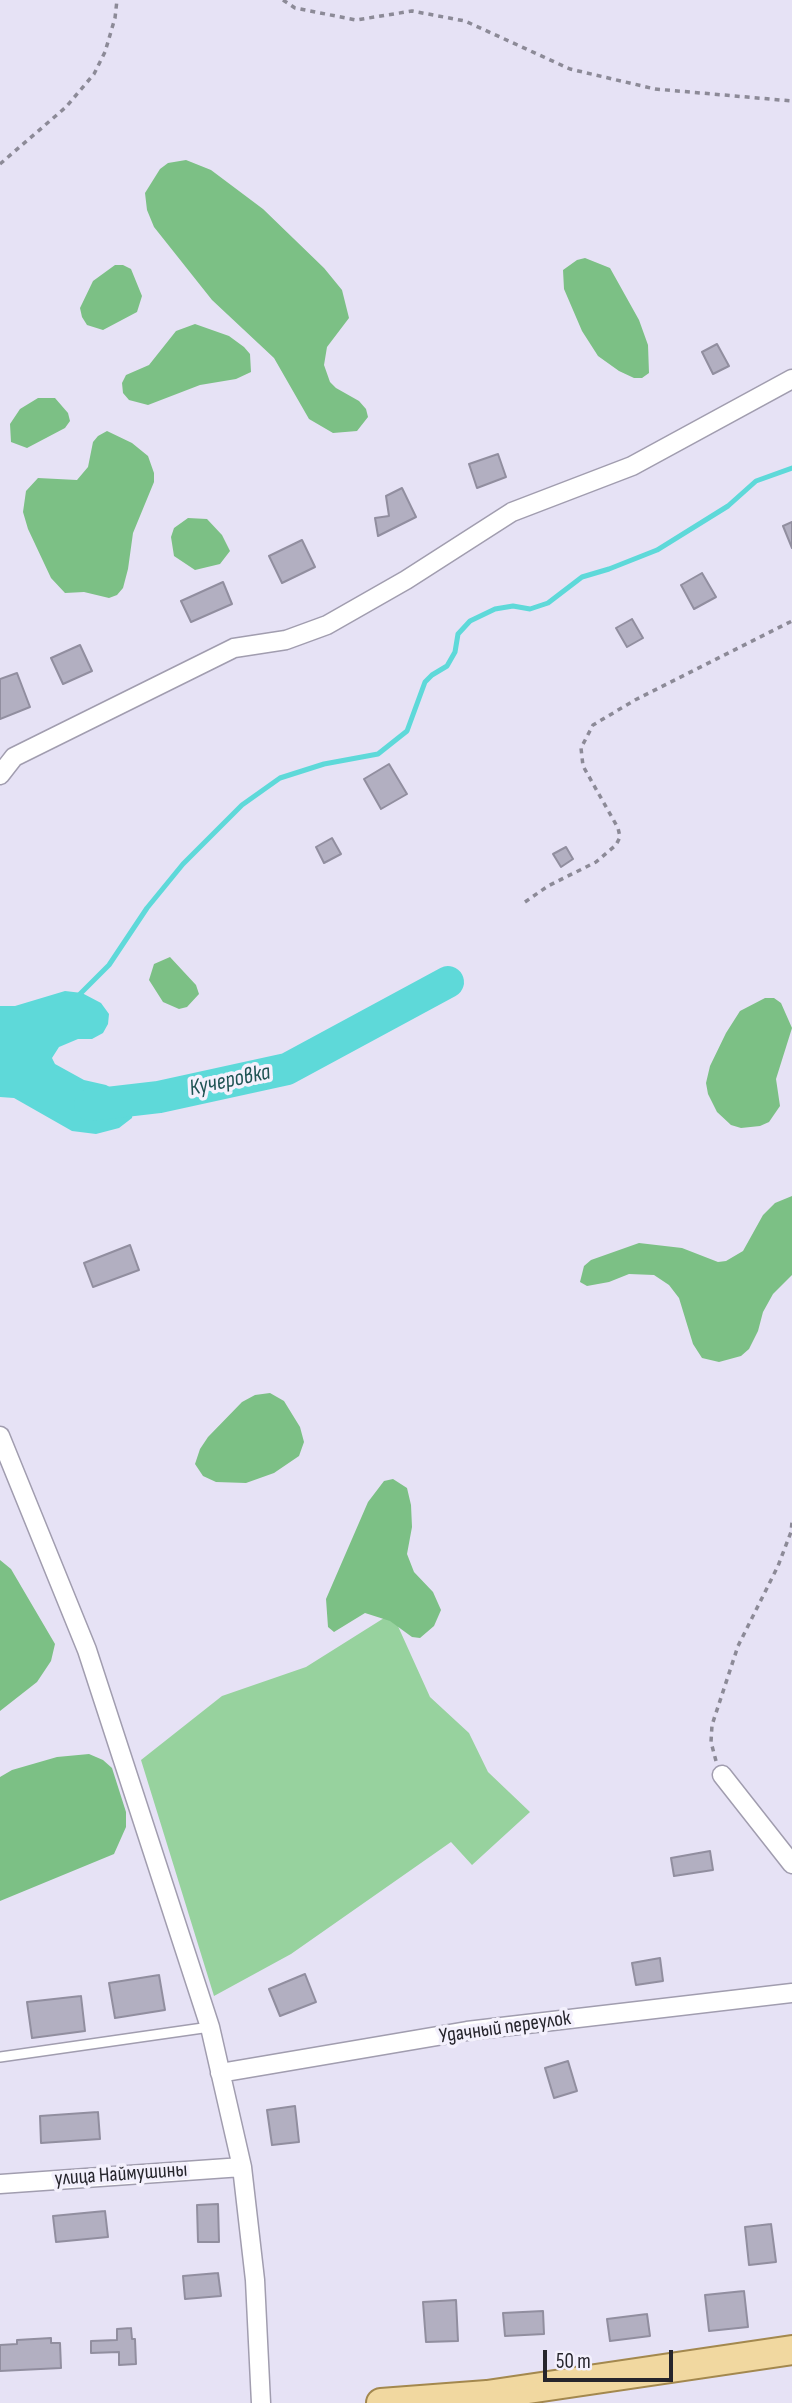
<!DOCTYPE html>
<meta charset="utf-8">
<style>
body{margin:0}
#map{position:relative;width:792px;height:2403px;overflow:hidden;background:#e6e2f5;font-family:"Sofia Sans Condensed",sans-serif}
canvas{display:block}
.scale{position:absolute;left:543px;top:2350px;width:130px;height:32px;box-sizing:border-box;border:4px solid #26252c;border-top:0;padding-left:9px;font-size:21px;line-height:24px;white-space:nowrap;color:#26252c;-webkit-text-stroke:5px #f3f0fc;paint-order:stroke}
</style>
<div id="map">
<canvas width="792" height="2403"></canvas>
<div class="scale">50 m</div>
</div>
<script>
const context = document.querySelector('canvas').getContext('2d');
context.lineJoin = 'round';
function fillPath(path, color) {
  context.fillStyle = color;
  context.fill(path, 'evenodd');
}
function toPath(rows) {
  const path = new Path2D();
  for (const r of rows) {
    path.moveTo(r[0], r[1]);
    for (let i = 2; i < r.length; i += 2) path.lineTo(r[i], r[i + 1]);
  }
  return path;
}
function stroke(path, color, width, dash) {
  context.strokeStyle = color;
  context.lineWidth = width;
  context.lineCap = dash ? 'butt' : 'round';
  context.setLineDash(dash || []);
  context.stroke(path);
}
function drawText(font, color, halo, rows, align = 'center') {
  context.font = font + ' "Sofia Sans Condensed",sans-serif';
  context.lineWidth = 7;
  context.setLineDash([]);
  context.textBaseline = 'middle';
  context.strokeStyle = halo;
  context.fillStyle = color;
  for (const [text, x, y, turn = 0] of rows) {
    context.save();
    context.translate(x, y);
    context.rotate((+turn || 0) * Math.PI / 180);
    context.textAlign = isNaN(turn) ? turn : align;
    if (halo) context.strokeText(text, 0, 0);
    context.fillText(text, 0, 0);
    context.restore();
  }
}
const green = toPath([
 [392,1613,430,1697,469,1733,488,1772,530,1812,472,1865,451,1842,291,1954,214,1996,141,1760,222,1696,306,1667]
]);
const forest = toPath([
 [186,160,211,170,263,209,324,268,342,290,349,318,327,347,324,365,330,382,336,388,359,401,366,409,368,417,357,431,333,433,309,419,274,358,212,300,154,227,147,210,145,193,160,169,168,163],
 [585,258,610,268,639,320,648,345,649,373,642,378,634,378,619,371,598,356,582,331,564,289,563,270,577,260],
 [115,265,123,265,131,269,142,296,137,312,103,330,87,325,82,317,80,308,93,281],
 [195,324,229,336,244,347,250,354,251,372,236,379,200,385,148,405,129,400,123,393,122,383,126,375,149,365,176,331],
 [38,398,55,398,68,413,70,421,65,428,27,448,11,442,10,424,20,409],
 [107,431,132,443,148,456,154,473,154,482,133,533,128,569,123,588,117,595,109,598,84,592,65,593,51,578,28,529,23,512,26,491,38,478,77,480,88,467,93,442,98,436],
 [188,518,207,519,222,535,230,551,220,564,195,570,174,556,171,537,174,528],
 [170,957,196,985,199,994,187,1007,179,1009,163,1002,149,980,154,964],
 [765,998,774,998,781,1003,792,1028,776,1079,780,1106,769,1122,760,1126,741,1128,731,1125,717,1112,708,1094,706,1083,710,1066,726,1033,740,1011],
 [792,1196,792,1275,773,1294,763,1312,758,1331,749,1349,741,1356,719,1362,702,1358,693,1344,679,1298,669,1285,654,1275,629,1274,609,1282,587,1286,580,1282,584,1266,591,1260,639,1243,682,1248,718,1262,726,1261,743,1251,763,1215,775,1203],
 [270,1393,284,1401,300,1427,304,1442,299,1456,274,1473,246,1483,216,1482,203,1476,195,1464,200,1449,208,1437,242,1402,255,1395],
 [393,1479,407,1488,411,1505,412,1527,407,1554,414,1572,433,1592,441,1610,434,1626,420,1638,412,1637,390,1621,365,1613,334,1632,328,1627,326,1599,368,1502,384,1481],
 [0,1560,11,1569,55,1644,51,1661,37,1682,0,1711],
 [89,1754,103,1760,112,1768,126,1812,126,1827,114,1854,0,1901,0,1777,12,1770,57,1757]
]);
const water = toPath([
 [65,991,82,993,101,1003,109,1014,108,1024,103,1033,92,1039,78,1039,59,1047,52,1058,55,1064,84,1080,106,1085,132,1099,134,1106,132,1118,119,1128,96,1134,72,1131,14,1098,0,1097,0,1006,15,1006]
]);
const stream = toPath([
 [77,997,109,965,147,908,183,864,242,805,280,778,324,764,378,754,407,731,425,682,432,675,447,666,455,652,458,634,470,621,495,609,513,606,530,609,548,603,582,577,609,569,657,550,728,506,756,481,792,468]
]);
const river = toPath([
 [90,1105,159,1097,287,1069,448,982]
]);
const building = toPath([
 [717,344,729,366,713,374,702,352,717,344],
 [498,454,506,477,477,488,469,464,498,454],
 [402,488,416,517,378,536,375,518,389,516,386,496,402,488],
 [792,522,792,548,783,526,792,522],
 [302,540,315,567,282,583,269,556,302,540],
 [702,573,716,597,694,609,681,585,702,573],
 [223,582,232,604,191,622,181,601,223,582],
 [632,619,643,638,627,647,616,628,632,619],
 [80,645,92,671,63,684,51,658,80,645],
 [17,673,30,707,0,719,0,679,17,673],
 [389,764,407,794,381,809,364,779,389,764],
 [332,838,341,854,324,863,316,847,332,838],
 [566,847,573,859,561,867,553,854,566,847],
 [130,1245,139,1270,93,1287,84,1263,130,1245],
 [710,1851,713,1870,674,1876,671,1858,710,1851],
 [660,1958,663,1981,636,1985,632,1963,660,1958],
 [305,1974,316,2002,280,2016,269,1989,305,1974],
 [159,1975,165,2010,115,2018,109,1983,159,1975],
 [81,1996,85,2031,32,2038,27,2002,81,1996],
 [568,2061,577,2091,554,2098,545,2068,568,2061],
 [295,2106,299,2142,272,2145,267,2110,295,2106],
 [98,2112,100,2139,41,2143,40,2116,98,2112],
 [218,2204,219,2242,198,2242,197,2205,218,2204],
 [105,2211,108,2237,56,2242,53,2216,105,2211],
 [771,2224,776,2262,749,2265,745,2227,771,2224],
 [218,2273,221,2296,185,2299,183,2276,218,2273],
 [744,2291,748,2327,709,2331,705,2295,744,2291],
 [456,2300,458,2341,426,2342,423,2302,456,2300],
 [543,2311,544,2334,505,2336,503,2313,543,2311],
 [647,2314,650,2336,610,2341,607,2319,647,2314],
 [131,2328,132,2339,135,2339,136,2364,119,2365,119,2352,91,2353,91,2341,117,2340,117,2329,131,2328],
 [51,2338,51,2343,60,2343,61,2368,0,2371,0,2345,17,2344,17,2340,51,2338]
]);
const path = toPath([
 [283,0,295,8,356,20,412,11,465,21,570,69,655,89,792,101],
 [0,164,66,107,94,74,105,52,115,18,117,0],
 [525,902,548,886,596,862,616,845,620,837,618,828,583,766,581,748,593,725,635,700,792,621],
 [716,1761,711,1742,712,1725,738,1646,778,1566,791,1532,792,1522]
]);
const service = toPath([
 [0,2057,210,2027]
]);
const minor = toPath([
 [0,775,14,757,234,648,286,640,327,625,406,580,512,512,632,466,792,379],
 [0,1436,87,1650,210,2027,242,2167,255,2280,261,2403],
 [722,1775,792,1864],
 [220,2073,467,2031,792,1993],
 [0,2184,242,2167]
]);
const primary = toPath([
 [381,2403,487,2395,792,2350]
]);
const streetNames = [
 ["Удачный переулок",505,2028,-8],
 ["улица Наймушины",121,2175,-4]
];
const waterNames = [
 ["Кучеровка",230,1081,-12]
];
fillPath(green, '#97d29e');
fillPath(forest, '#7cc085');
fillPath(water, '#5ed9d9');
stroke(stream, '#5ed9d9', 5);
stroke(river, '#5ed9d9', 32);
fillPath(building, '#b2afc1');
stroke(building, '#918e9f', 2);
stroke(service, '#a19daf', 12);
stroke(minor, '#a19daf', 21);
stroke(primary, '#a3884e', 32);
stroke(path, '#8c8a97', 3.5, [5, 5]);
stroke(service, '#fff', 9);
stroke(minor, '#fff', 18);
stroke(primary, '#f1d8a0', 28);
drawText('21px', '#26252c', '#f3f0fc', streetNames);
drawText('italic 23px', '#1e5353', '#f3f0fc', waterNames);
</script>
